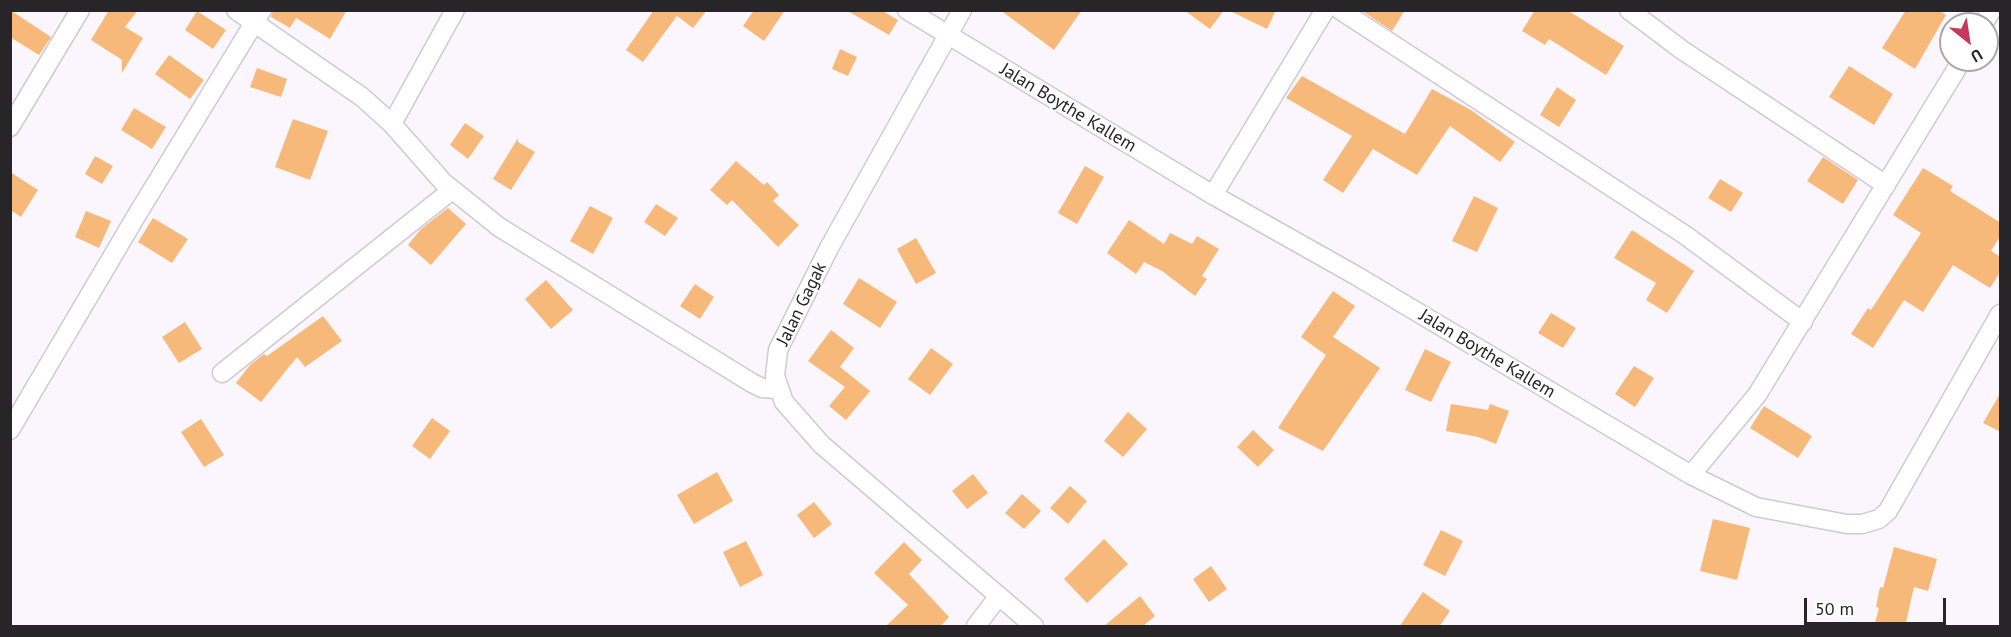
<!DOCTYPE html>
<style>
body{margin:0}
#map{position:relative;width:2011px;height:637px;overflow:hidden;background:#fbf6fd;font-family:"PT Sans",sans-serif}
canvas{display:block}
.frame{position:absolute;inset:0;border:12px solid #272527;pointer-events:none}
.north{position:absolute;left:1939px;top:12px;width:60px;height:60px;box-sizing:border-box;background:#fff;border:2px solid #a9a8a9;border-radius:50%;rotate:150deg;font-size:16px;font-weight:700;line-height:24px;text-align:center;color:#272527}
.north::after{content:'';display:block;margin:auto;width:21px;height:27px;background:#c7385d;clip-path:polygon(50% 0,100% 100%,50% 72%,0 100%)}
.scale{position:absolute;left:1804px;top:598px;width:142px;height:27px;box-sizing:border-box;border:3px solid #272527;border-top:0;padding-left:8px;font-size:18px;line-height:21px;white-space:nowrap;color:#272527;-webkit-text-stroke:4px #fff;paint-order:stroke}
</style>
<div id="map">
<canvas width="2011" height="637"></canvas>
<div class="frame"></div>
<div class="north">U</div>
<div class="scale">50 m</div>
</div>
<script>
const context = document.querySelector('canvas').getContext('2d');
context.lineJoin = 'round';
function fillPath(path, color) {
  context.fillStyle = color;
  context.fill(path, 'evenodd');
}
function toPath(rows) {
  const path = new Path2D();
  for (const r of rows) {
    path.moveTo(r[0], r[1]);
    for (let i = 2; i < r.length; i += 2) path.lineTo(r[i], r[i + 1]);
  }
  return path;
}
function stroke(path, color, width, dash) {
  context.strokeStyle = color;
  context.lineWidth = width;
  context.lineCap = dash ? 'butt' : 'round';
  context.setLineDash(dash || []);
  context.stroke(path);
}
function drawText(font, color, halo, rows, align = 'center') {
  context.font = font + ' "PT Sans",sans-serif';
  context.lineWidth = 4.5;
  context.setLineDash([]);
  context.textBaseline = 'middle';
  context.strokeStyle = halo;
  context.fillStyle = color;
  for (const [text, x, y, turn = 0] of rows) {
    context.save();
    context.translate(x, y);
    context.rotate((+turn || 0) * Math.PI / 180);
    context.textAlign = isNaN(turn) ? turn : align;
    if (halo) context.strokeText(text, 0, 0);
    context.fillText(text, 0, 0);
    context.restore();
  }
}
const building = toPath([
 [10,10,51,37,39,55,10,37],
 [109,10,138,10,125,27,143,38,122,73,122,60,91,40],
 [273,10,347,10,330,39,296,18,290,28,271,17],
 [654,10,707,10,693,28,677,16,643,62,626,50],
 [754,10,785,10,764,41,743,26],
 [846,10,881,10,898,20,889,35],
 [1000,10,1082,10,1054,50],
 [1184,10,1224,10,1210,29],
 [1228,10,1276,10,1267,29],
 [1361,10,1405,10,1392,31],
 [1535,10,1567,10,1624,46,1606,75,1549,39,1545,45,1522,31],
 [1906,10,1939,10,1946,15,1915,69,1882,48],
 [197,11,226,30,213,49,185,30],
 [840,49,857,57,848,76,832,69],
 [169,55,204,80,190,99,155,74],
 [1849,66,1893,94,1874,125,1829,97],
 [257,68,287,79,281,97,250,87],
 [1302,76,1405,134,1432,89,1471,110,1515,142,1500,162,1450,126,1417,175,1373,149,1343,193,1323,180,1352,136,1286,98],
 [1557,87,1576,100,1559,127,1540,115],
 [134,108,166,127,152,149,121,130],
 [293,119,328,131,310,180,275,167],
 [465,123,484,136,468,159,450,145],
 [518,138,518,142,535,152,511,190,493,179],
 [95,156,113,166,102,184,85,174],
 [1823,157,1858,180,1843,204,1807,181],
 [736,161,764,185,767,182,779,195,773,201,799,225,778,247,732,200,727,205,710,190],
 [1085,166,1104,177,1077,224,1058,213],
 [1923,168,1953,186,1950,191,2001,223,2001,235,1991,251,2001,257,2001,271,1990,288,1953,265,1923,312,1904,300,1873,348,1851,334,1868,308,1871,310,1921,233,1893,215],
 [10,172,38,190,21,217,10,210],
 [1720,179,1743,193,1731,212,1708,198],
 [1474,196,1498,208,1477,252,1452,241],
 [656,204,678,218,665,236,644,222],
 [590,206,613,218,593,254,570,241],
 [448,208,466,224,431,265,408,245,421,229],
 [86,211,111,221,99,248,75,237],
 [153,218,188,239,172,263,138,242],
 [1129,220,1164,244,1170,233,1192,244,1197,236,1219,249,1202,276,1207,279,1195,296,1162,271,1144,262,1136,274,1107,253],
 [1632,230,1694,271,1667,313,1646,300,1656,283,1614,258],
 [916,238,936,273,916,284,897,249],
 [859,278,897,302,880,328,843,304],
 [546,280,573,310,551,329,525,299],
 [695,284,714,297,700,319,680,306],
 [1333,291,1355,306,1333,337,1380,368,1323,451,1278,428,1326,355,1301,337],
 [1551,313,1576,328,1563,348,1538,333],
 [323,316,342,341,305,367,297,357,261,402,236,383,250,365,264,354,267,356],
 [185,322,202,349,179,363,162,337],
 [831,330,854,348,840,367,870,391,846,420,829,406,845,387,808,361],
 [931,348,953,364,930,395,908,379],
 [1425,349,1451,362,1431,402,1405,390],
 [1634,366,1654,378,1635,407,1615,394],
 [2001,392,2001,432,1983,423],
 [1451,404,1488,410,1490,404,1509,411,1496,444,1478,437,1446,431],
 [1764,406,1812,436,1798,458,1750,428],
 [1128,412,1147,429,1123,457,1104,441],
 [432,418,450,431,430,459,412,446],
 [201,419,224,455,204,467,181,432],
 [1253,430,1274,450,1258,467,1237,447],
 [717,472,733,501,694,524,677,495],
 [973,474,988,493,967,509,952,491],
 [1070,486,1087,501,1068,524,1050,508],
 [1022,494,1041,511,1024,529,1005,513],
 [814,502,832,524,814,538,797,515],
 [1713,519,1750,528,1737,580,1700,571],
 [1441,530,1463,541,1445,576,1423,565],
 [1104,539,1128,564,1087,603,1064,579],
 [746,541,763,575,740,587,723,552],
 [904,542,922,560,909,574,949,617,940,627,885,627,908,605,874,573],
 [1894,547,1937,559,1928,591,1914,587,1905,627,1874,627,1879,608,1876,607,1880,587,1883,588],
 [1211,566,1227,589,1209,602,1193,579],
 [1423,592,1450,611,1439,627,1399,627],
 [1140,596,1155,616,1142,627,1103,627]
]);
const street = toPath([
 [236,10,362,97,392,124,443,182,499,227,752,383,762,388,778,389],
 [907,10,1213,195,1355,275,1691,475,1756,507,1847,524,1862,524,1879,519,1888,511,2000,314],
 [962,10,829,248,778,350,775,376,784,402,822,445,1034,626],
 [1340,10,1685,235,1803,322],
 [1629,10,1682,50,1886,185],
 [1983,24,1992,10],
 [392,124,455,10],
 [10,127,80,10],
 [1213,195,1325,10],
 [222,373,452,190],
 [10,430,135,218,262,10],
 [1691,475,1757,395,1962,60],
 [976,626,998,597]
]);
const streetNames = [
 ["Jalan Boythe Kallem",1068,108,31],
 ["Jalan Gagak",802,304,-64],
 ["Jalan Boythe Kallem",1487,354,31]
];
fillPath(building, '#f7b979');
stroke(street, '#cfcad1', 21);
stroke(street, '#fff', 18);
drawText('18px', '#272527', '#fff', streetNames);
</script>
